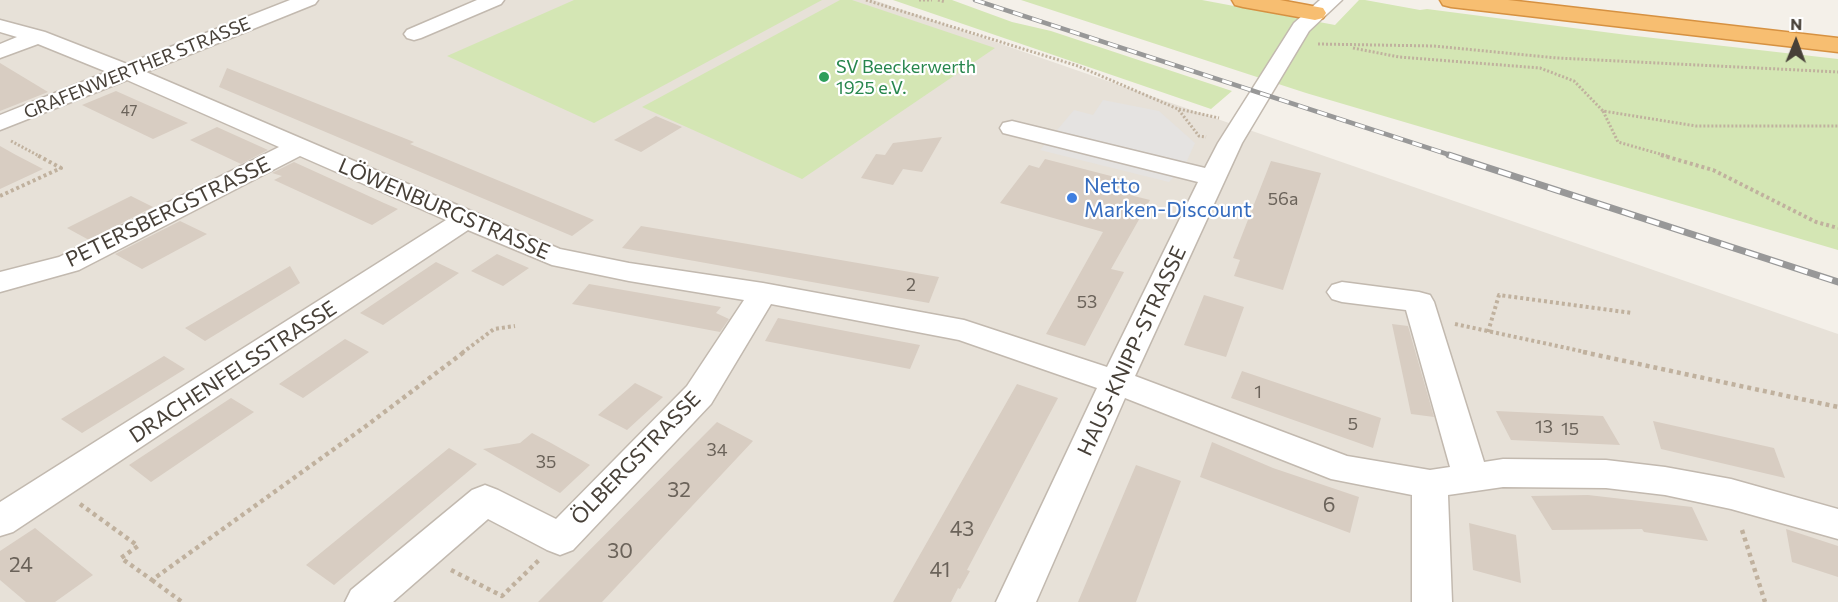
<!DOCTYPE html>
<meta charset="utf-8">
<style>
body{margin:0}
#map{position:relative;width:1838px;height:602px;overflow:hidden;background:#f4f0e9;font-family:Commissioner,sans-serif}
canvas{display:block}
.north{position:absolute;left:1766px;top:12px;width:60px;height:60px;-webkit-text-stroke:4px #fff;paint-order:stroke;rotate:1deg;font-size:16px;font-weight:700;line-height:24px;text-align:center;color:#474038}
.north::after{content:'';display:block;margin:auto;width:21px;height:27px;background:#474038;clip-path:polygon(50% 0,100% 100%,50% 72%,0 100%)}
</style>
<div id="map">
<canvas width="1838" height="602"></canvas>
<div class="north">N</div>
</div>
<script>
const context = document.querySelector('canvas').getContext('2d');
context.lineJoin = 'round';
function fillPath(path, color) {
  context.fillStyle = color;
  context.fill(path, 'evenodd');
}
function toPath(rows) {
  const path = new Path2D();
  for (const r of rows) {
    path.moveTo(r[0], r[1]);
    for (let i = 2; i < r.length; i += 2) path.lineTo(r[i], r[i + 1]);
  }
  return path;
}
function stroke(path, color, width, dash) {
  context.strokeStyle = color;
  context.lineWidth = width;
  context.lineCap = dash ? 'butt' : 'round';
  context.setLineDash(dash || []);
  context.stroke(path);
}
function drawText(font, color, halo, rows, align = 'center') {
  context.font = font + ' Commissioner,sans-serif';
  context.lineWidth = 4.5;
  context.setLineDash([]);
  context.textBaseline = 'middle';
  context.strokeStyle = halo;
  context.fillStyle = color;
  for (const [text, x, y, turn = 0] of rows) {
    context.save();
    context.translate(x, y);
    context.rotate((+turn || 0) * Math.PI / 180);
    context.textAlign = isNaN(turn) ? turn : align;
    if (halo) context.strokeText(text, 0, 0);
    context.fillText(text, 0, 0);
    context.restore();
  }
}
const residential = toPath([
 [0,0,874,0,1838,334,1838,602,0,602]
]);
const green = toPath([
 [574,0,822,0,594,123,447,56],
 [840,0,852,0,995,48,802,179,642,107],
 [893,0,952,0,1012,22,1051,31,1232,91,1211,109],
 [1021,0,1202,0,1335,25,1359,0,1365,0,1420,10,1427,9,1627,35,1838,59,1838,250,1306,93]
]);
const parking = toPath([
 [1103,100,1159,111,1195,143,1185,165,1169,182,1040,150,1074,110,1093,115]
]);
const building = toPath([
 [0,63,48,92,0,111],
 [227,68,414,142,410,144,594,220,572,236,219,87],
 [116,91,188,123,153,139,82,105],
 [656,116,682,127,641,152,614,140],
 [217,127,268,150,241,164,190,140],
 [942,137,922,172,903,169,893,185,861,178,876,154,885,155,893,143],
 [0,146,16,155,43,169,0,189],
 [1045,159,1138,183,1130,195,1150,200,1111,269,1124,272,1085,346,1046,334,1103,232,1000,203,1029,165,1039,168],
 [1271,161,1321,173,1283,290,1234,276,1240,260,1233,258],
 [294,162,384,203,398,209,372,225,274,180,282,176,272,173],
 [131,196,153,207,89,240,67,228],
 [180,221,207,234,142,269,115,254],
 [641,226,742,243,939,277,929,303,622,248],
 [497,254,529,268,503,286,471,271],
 [436,262,459,273,383,325,360,313],
 [290,266,300,283,205,341,185,328],
 [589,284,721,307,716,313,729,319,720,332,572,304],
 [1204,295,1244,307,1226,357,1184,345],
 [778,318,851,332,920,345,910,369,765,341],
 [1392,324,1408,326,1434,417,1411,414],
 [345,339,369,352,303,398,279,384],
 [164,356,185,369,82,433,61,419],
 [1242,371,1381,418,1373,448,1231,398],
 [635,383,663,397,627,430,598,415],
 [1017,384,1058,398,967,570,970,571,960,589,958,588,951,602,893,602],
 [231,398,254,412,151,482,129,465],
 [1496,411,1603,416,1620,445,1511,440],
 [1653,421,1774,448,1785,478,1661,449],
 [717,422,753,441,602,602,538,602],
 [532,433,551,443,590,465,560,493,483,449,520,443],
 [1212,442,1273,468,1359,497,1350,533,1200,477],
 [449,448,477,464,334,585,306,565],
 [1136,465,1181,481,1136,602,1078,602],
 [1588,495,1692,507,1708,541,1644,532,1642,529,1552,530,1531,496],
 [1469,523,1516,535,1521,583,1473,570],
 [35,528,93,575,55,602,26,602,0,580,0,551],
 [1786,529,1838,546,1838,577,1792,562]
]);
const pathFar2 = toPath([
 [866,0,1078,66,1178,109,1199,136,1206,137],
 [919,0,932,0],
 [938,0,945,2],
 [1318,44,1434,46,1557,58,1838,72],
 [1353,48,1399,57,1540,68,1574,81,1603,111,1696,126,1838,126],
 [1179,109,1219,118],
 [1603,111,1618,142,1667,156],
 [11,141,39,156]
]);
const pathFar1 = toPath([
 [1661,155,1713,170,1816,222,1838,228],
 [0,196,61,168,37,155],
 [1455,324,1590,353],
 [1488,332,1499,295,1632,313],
 [462,353,494,329,515,326]
]);
const path = toPath([
 [1583,352,1838,407],
 [80,504,138,546,121,558,152,580,366,426,464,352],
 [1742,530,1765,602],
 [451,570,502,596,539,560],
 [152,580,182,602]
]);
const minor = toPath([
 [290,0,318,0,315,4,146,72,560,249,629,263,763,283,964,320,1107,367,1198,182,1003,133,1000,128,1003,123,1012,121,1205,168,1218,143,1294,23,1320,0,1342,0,1309,31,1242,143,1135,376,1347,456,1430,470,1450,467,1406,310,1342,302,1332,299,1327,292,1332,285,1342,282,1419,292,1430,295,1434,302,1484,462,1503,459,1606,460,1665,467,1731,479,1838,509,1838,539,1731,509,1665,495,1606,488,1503,487,1448,495,1452,602,1412,602,1412,495,1331,479,1125,398,1036,602,996,602,1097,388,959,340,771,304,711,404,573,550,560,555,547,550,488,519,393,602,345,602,351,590,472,490,485,485,498,490,556,519,687,386,744,300,629,281,552,265,468,230,13,532,0,536,0,502,446,220,300,156,79,270,0,292,0,272,59,257,279,147,127,80,0,130,0,115,107,72,38,44,0,58,0,44,17,37,0,32,0,20,45,32,127,64,290,0],
 [477,0,504,0,501,4,421,38,414,40,407,38,404,34,407,30,477,0]
]);
const highway = toPath([
 [1232,0,1280,0,1323,8,1326,13,1323,18,1315,20,1243,7,1235,5,1232,0],
 [1440,0,1508,0,1838,38,1838,52,1451,7,1443,5,1440,0]
]);
const railFar1 = toPath([
 [975,0,1453,156]
]);
const rail = toPath([
 [1449,155,1838,282]
]);
const markers = [
 [824,77,6,"#2e9e5b"],
 [1072,198,6,"#3f7fe0"]
];
const farNumbernames = [
 ["47",129,111]
];
const farLeisurenames = [
 ["SV Beeckerwerth",836,67],
 ["1925 e.V.",836,88]
];
const farStreetnames = [
 ["GRAFENWERTHER STRASSE",137,68,-22]
];
const numberNames = [
 ["56a",1283,199],
 ["2",911,285],
 ["53",1087,302],
 ["1",1258,392],
 ["5",1353,424],
 ["13",1544,427],
 ["15",1570,429],
 ["34",717,450],
 ["35",546,462]
];
const shopNames = [
 ["Netto",1084,186],
 ["Marken-Discount",1084,210]
];
const streetNames = [
 ["LÖWENBURGSTRASSE",444,209,23],
 ["PETERSBERGSTRASSE",168,212,-26],
 ["HAUS-KNIPP-STRASSE",1132,351,-65],
 ["DRACHENFELSSTRASSE",233,372,-33],
 ["ÖLBERGSTRASSE",636,458,-46]
];
const nearNumbernames = [
 ["32",679,490],
 ["6",1329,505],
 ["43",962,529],
 ["30",620,551],
 ["24",21,565],
 ["41",940,570]
];
fillPath(residential, '#e7e1d8');
fillPath(green, '#d4e6b4');
fillPath(parking, '#e5e3e1');
fillPath(building, '#d8cdc2');
stroke(minor, '#c2b9af', 3);
stroke(highway, '#d69141', 3);
stroke(pathFar2, '#c0b19e', 3, [2, 2]);
stroke(pathFar1, '#c0b19e', 4, [3, 3]);
stroke(path, '#c0b19e', 4.5, [4, 4]);
fillPath(minor, '#fff');
fillPath(highway, '#f7be71');
stroke(railFar1, '#989898', 4.5);
stroke(rail, '#989898', 7);
stroke(railFar1, '#fff', 3, [10]);
stroke(rail, '#fff', 4.5, [13]);
for (const [x, y, r, color] of markers) {
  const dot = new Path2D();
  dot.arc(x, y, r, 0, 2 * Math.PI);
  context.fillStyle = color;
  context.fill(dot);
  stroke(dot, '#fff', 2);
}
drawText('15px', '#6b635a', null, farNumbernames);
drawText('18px', '#27864d', '#fff', farLeisurenames, 'left');
drawText('18px', '#474038', '#fff', farStreetnames);
drawText('18px', '#6b635a', null, numberNames);
drawText('21px', '#366cbe', '#fff', shopNames, 'left');
drawText('21px', '#474038', '#fff', streetNames);
drawText('21px', '#6b635a', null, nearNumbernames);
</script>
